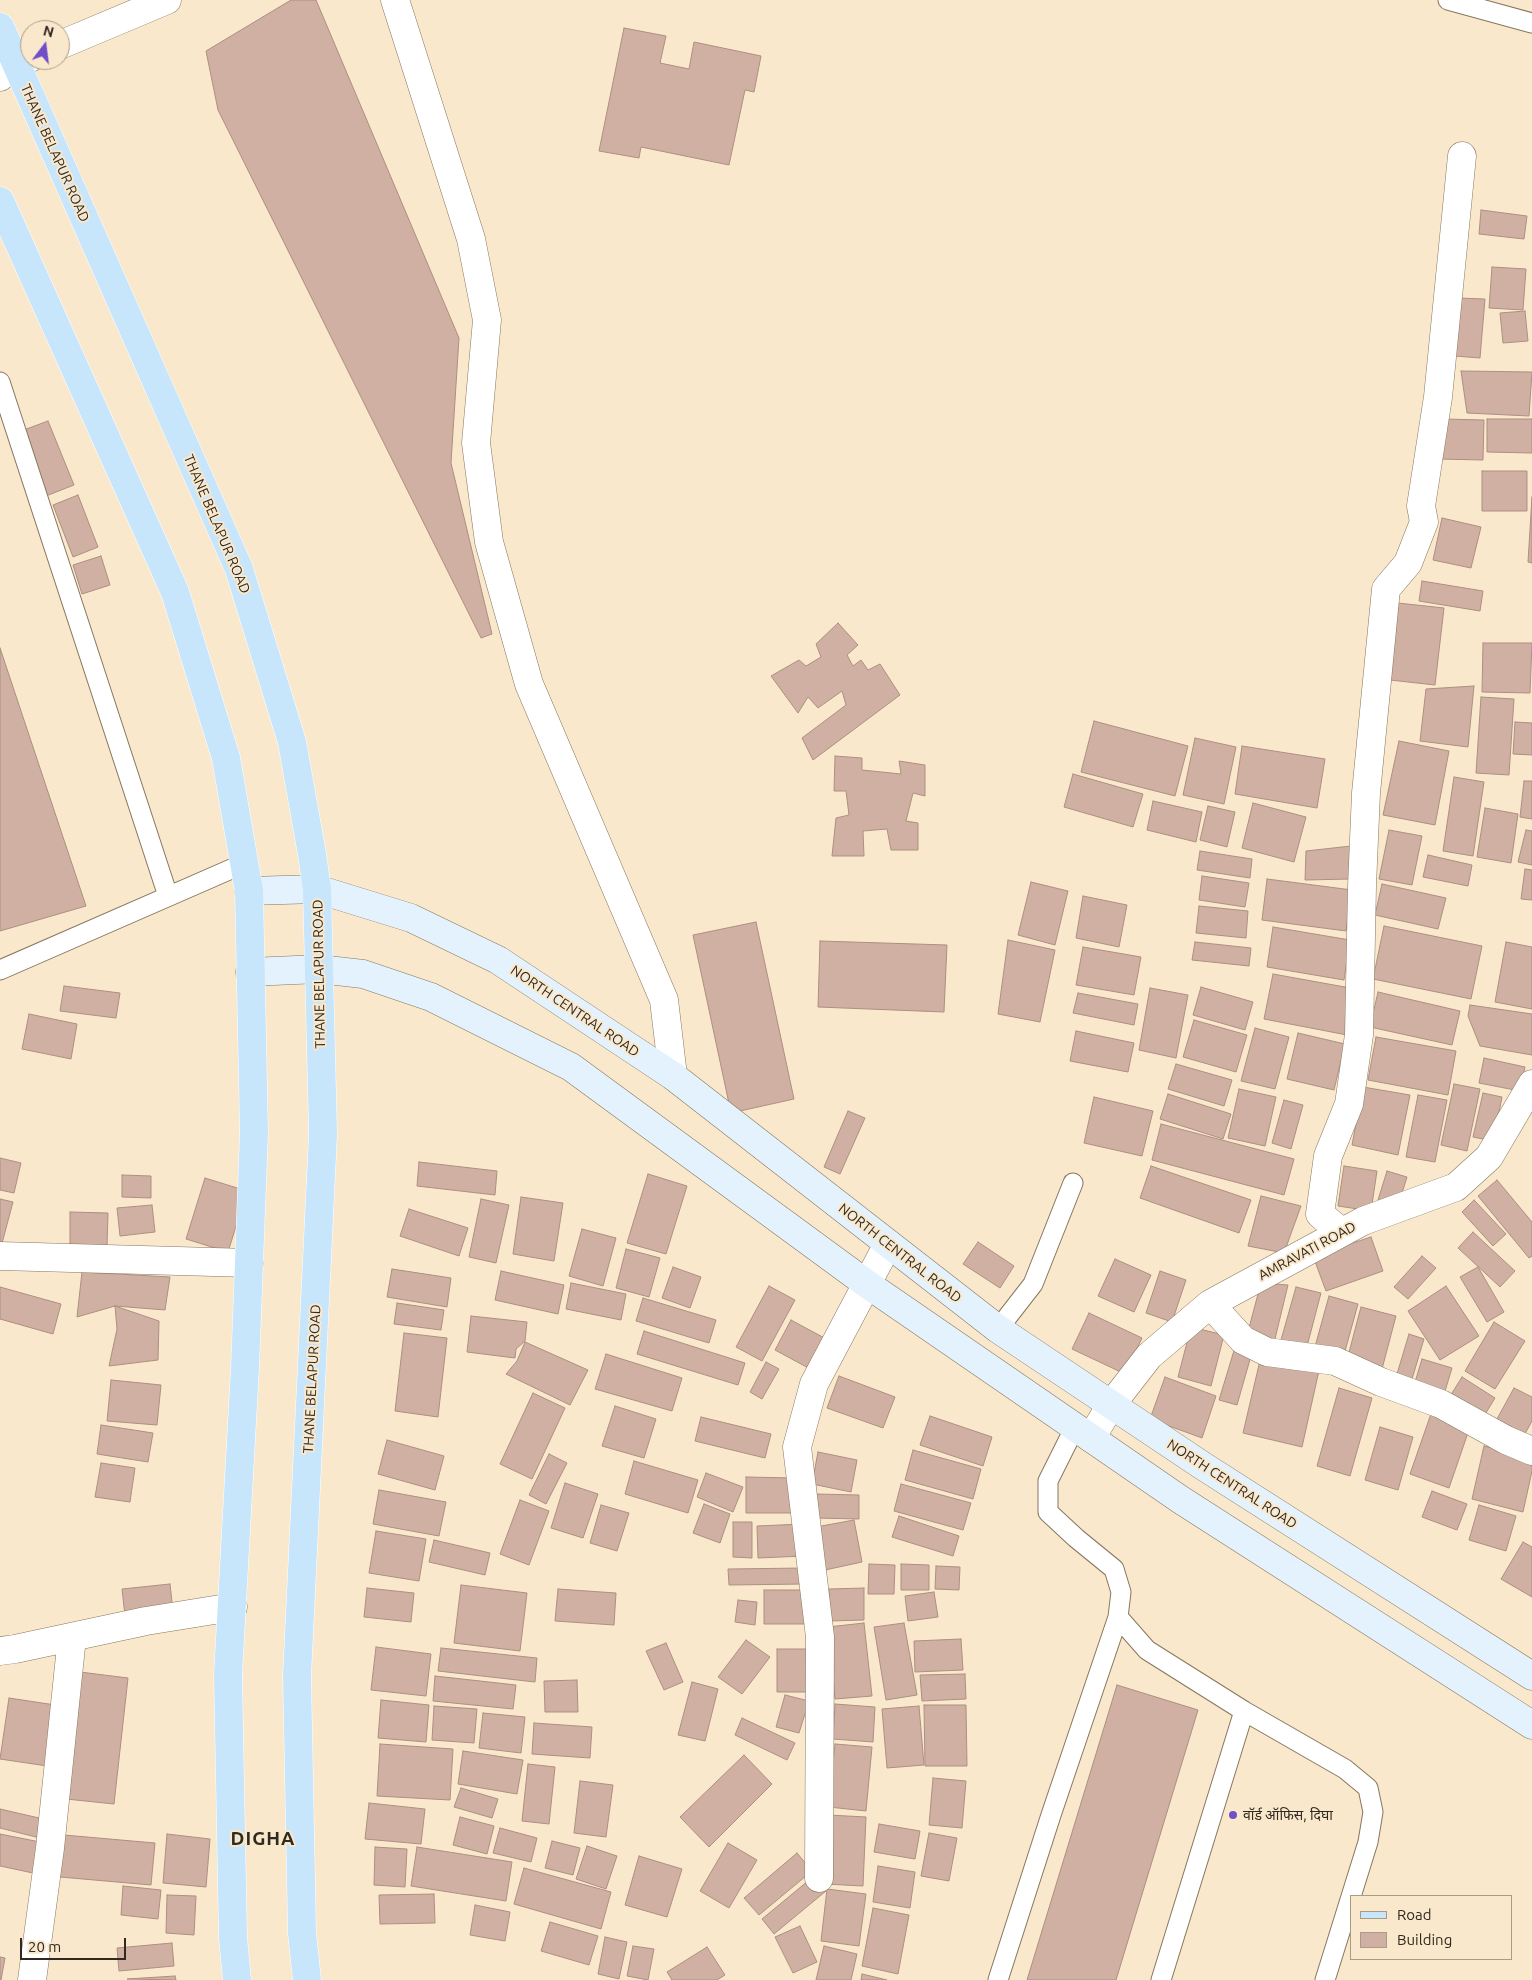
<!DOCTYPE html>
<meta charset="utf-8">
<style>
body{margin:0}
#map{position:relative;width:1532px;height:1980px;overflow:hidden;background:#fae8cc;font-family:Ubuntu,sans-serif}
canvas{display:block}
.legend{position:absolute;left:1350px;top:1895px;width:162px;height:65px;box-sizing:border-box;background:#fae8cc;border:1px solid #a99c87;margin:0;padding:6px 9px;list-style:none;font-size:15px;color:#30291f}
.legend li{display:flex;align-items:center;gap:10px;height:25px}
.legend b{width:25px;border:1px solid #a99c87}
.north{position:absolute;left:20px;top:20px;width:50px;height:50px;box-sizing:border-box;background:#fae8cc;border:1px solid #a99c87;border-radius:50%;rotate:15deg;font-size:14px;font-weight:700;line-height:20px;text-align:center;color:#30291f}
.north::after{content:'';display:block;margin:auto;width:18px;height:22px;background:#704ec8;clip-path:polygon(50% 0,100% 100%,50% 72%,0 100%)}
.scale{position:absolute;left:20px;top:1938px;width:106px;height:22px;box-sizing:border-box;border:2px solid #30291f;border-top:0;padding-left:6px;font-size:15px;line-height:18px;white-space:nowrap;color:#30291f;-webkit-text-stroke:4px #fae8cc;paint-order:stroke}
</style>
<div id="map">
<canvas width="1532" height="1980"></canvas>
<ul class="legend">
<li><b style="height:6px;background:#c7e5fb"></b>Road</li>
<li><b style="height:14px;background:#cfb0a2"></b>Building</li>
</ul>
<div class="north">N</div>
<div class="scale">20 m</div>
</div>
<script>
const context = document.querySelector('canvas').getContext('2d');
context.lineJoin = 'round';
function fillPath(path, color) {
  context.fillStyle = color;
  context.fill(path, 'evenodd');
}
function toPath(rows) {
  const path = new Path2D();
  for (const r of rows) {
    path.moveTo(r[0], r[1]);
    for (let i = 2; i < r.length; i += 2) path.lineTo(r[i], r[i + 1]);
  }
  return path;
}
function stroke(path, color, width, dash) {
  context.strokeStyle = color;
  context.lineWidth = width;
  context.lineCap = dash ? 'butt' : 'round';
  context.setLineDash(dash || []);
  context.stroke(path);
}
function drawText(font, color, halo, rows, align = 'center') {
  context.font = font + ' Ubuntu,"Noto Sans Devanagari",sans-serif';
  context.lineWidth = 4;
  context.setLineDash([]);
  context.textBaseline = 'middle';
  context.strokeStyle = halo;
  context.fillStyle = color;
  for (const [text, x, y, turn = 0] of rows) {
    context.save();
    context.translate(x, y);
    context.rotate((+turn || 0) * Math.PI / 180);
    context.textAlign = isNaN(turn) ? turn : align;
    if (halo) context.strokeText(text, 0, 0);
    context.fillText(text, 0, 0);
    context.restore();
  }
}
const building = toPath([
 [291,0,316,0,459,338,451,463,492,634,481,638,218,110,206,51,291,0],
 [624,28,666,36,660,63,689,69,694,42,761,56,754,92,745,90,729,165,641,147,639,158,599,151,624,28],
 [1481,210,1527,216,1524,239,1479,234,1481,210],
 [1492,267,1526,269,1523,310,1489,308,1492,267],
 [1458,298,1485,299,1480,358,1455,356,1458,298],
 [1525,311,1528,341,1503,343,1500,313,1525,311],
 [1461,371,1532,372,1529,416,1467,413,1461,371],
 [1444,419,1484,420,1483,460,1438,459,1444,419],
 [1487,419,1532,419,1532,453,1487,452,1487,419],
 [48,421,74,485,46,496,21,431,48,421],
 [1482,471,1527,471,1527,511,1482,511,1482,471],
 [78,495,98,547,73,557,53,505,78,495],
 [1532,497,1532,563,1528,562,1532,497],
 [1442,518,1481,527,1471,568,1433,560,1442,518],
 [101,556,110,585,82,594,73,565,101,556],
 [1422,581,1483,591,1480,611,1419,601,1422,581],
 [1398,603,1444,608,1435,685,1390,680,1398,603],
 [838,623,858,645,847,655,853,666,861,660,868,670,880,664,900,695,813,760,802,738,846,705,842,691,818,708,808,697,798,713,771,676,799,660,806,666,821,657,816,644,838,623],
 [1483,643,1532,643,1530,693,1482,692,1483,643],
 [0,648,86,906,0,931,0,648],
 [1474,686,1468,747,1420,741,1426,689,1474,686],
 [1481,697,1514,699,1509,775,1476,773,1481,697],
 [1094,721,1188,746,1175,796,1081,772,1094,721],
 [1515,722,1532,723,1532,755,1513,754,1515,722],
 [1195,738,1236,747,1224,804,1183,795,1195,738],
 [1399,741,1449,751,1435,825,1383,815,1399,741],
 [1242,746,1325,759,1317,808,1235,794,1242,746],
 [835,756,862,758,862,770,901,774,899,761,925,765,925,796,913,793,906,821,918,823,918,850,891,850,887,829,863,831,864,856,832,856,836,818,849,815,846,791,834,791,835,756],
 [1073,774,1143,794,1133,827,1064,807,1073,774],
 [1454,777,1484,782,1473,856,1443,851,1454,777],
 [1524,781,1532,781,1532,819,1520,817,1524,781],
 [1153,801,1202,812,1196,842,1147,830,1153,801],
 [1253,803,1306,817,1294,862,1242,848,1253,803],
 [1208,806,1235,812,1227,847,1200,840,1208,806],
 [1485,808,1518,814,1511,863,1477,857,1485,808],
 [1389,830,1422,836,1412,885,1379,879,1389,830],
 [1526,830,1532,831,1532,865,1518,862,1526,830],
 [1351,846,1351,879,1305,880,1306,851,1351,846],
 [1200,851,1252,859,1250,878,1197,870,1200,851],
 [1428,855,1472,865,1468,886,1423,877,1428,855],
 [1525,869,1532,870,1532,900,1521,899,1525,869],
 [1202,876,1249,883,1245,907,1199,900,1202,876],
 [1267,879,1352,890,1346,931,1262,920,1267,879],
 [1031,882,1068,891,1055,945,1018,935,1031,882],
 [1382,884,1446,898,1438,929,1375,915,1382,884],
 [1083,896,1127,905,1119,947,1076,938,1083,896],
 [1199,906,1248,911,1246,938,1196,933,1199,906],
 [756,922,794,1099,731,1113,693,935,756,922],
 [1384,926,1482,946,1471,999,1373,979,1384,926],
 [1273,927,1350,940,1344,980,1267,967,1273,927],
 [1008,940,1055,950,1040,1022,998,1014,1008,940],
 [820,941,947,945,944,1012,818,1007,820,941],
 [1195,942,1251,948,1249,966,1192,960,1195,942],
 [1506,942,1532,947,1532,1009,1495,1002,1506,942],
 [1083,947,1141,957,1134,995,1076,985,1083,947],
 [1273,974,1356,989,1347,1035,1264,1019,1273,974],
 [64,986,120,993,116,1018,60,1011,64,986],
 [1201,987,1253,1002,1245,1030,1193,1015,1201,987],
 [1150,988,1188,995,1176,1058,1139,1050,1150,988],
 [1378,992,1460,1011,1452,1045,1370,1027,1378,992],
 [1078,993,1138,1004,1134,1025,1073,1013,1078,993],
 [1470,1005,1532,1014,1532,1055,1480,1046,1468,1016,1470,1005],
 [29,1014,77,1024,71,1059,22,1049,29,1014],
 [1194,1020,1247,1035,1236,1072,1183,1057,1194,1020],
 [1255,1028,1289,1037,1275,1089,1241,1081,1255,1028],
 [1076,1031,1134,1043,1128,1072,1070,1061,1076,1031],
 [1298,1033,1345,1044,1334,1090,1287,1079,1298,1033],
 [1376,1037,1456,1051,1448,1095,1368,1080,1376,1037],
 [1484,1058,1525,1067,1520,1091,1479,1083,1484,1058],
 [1176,1064,1232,1080,1224,1106,1168,1089,1176,1064],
 [1454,1084,1480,1089,1467,1151,1441,1145,1454,1084],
 [1363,1087,1410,1095,1398,1155,1352,1145,1363,1087],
 [1239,1089,1276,1097,1265,1146,1228,1138,1239,1089],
 [1483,1093,1502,1097,1493,1141,1473,1137,1483,1093],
 [1168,1094,1231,1114,1223,1139,1160,1119,1168,1094],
 [1418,1095,1447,1100,1435,1162,1406,1157,1418,1095],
 [1094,1097,1153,1111,1142,1156,1084,1143,1094,1097],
 [1284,1100,1303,1105,1291,1149,1272,1143,1284,1100],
 [848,1111,865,1118,840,1174,824,1167,848,1111],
 [1161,1124,1294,1159,1284,1195,1152,1160,1161,1124],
 [0,1158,21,1163,14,1193,0,1190,0,1158],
 [419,1162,497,1171,495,1195,417,1186,419,1162],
 [1151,1166,1251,1200,1239,1233,1140,1198,1151,1166],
 [1344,1166,1377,1171,1371,1211,1338,1206,1344,1166],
 [1387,1171,1407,1177,1398,1206,1378,1200,1387,1171],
 [648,1174,687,1186,666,1254,627,1243,648,1174],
 [122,1175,151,1176,151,1198,122,1197,122,1175],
 [205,1178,247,1191,228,1252,186,1239,205,1178],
 [1497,1180,1532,1222,1532,1256,1529,1258,1478,1196,1497,1180],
 [1261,1196,1301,1206,1284,1253,1248,1246,1261,1196],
 [521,1197,563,1203,554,1261,513,1254,521,1197],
 [0,1199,13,1202,1,1247,0,1247,0,1199],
 [481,1199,509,1205,496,1263,469,1257,481,1199],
 [1474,1200,1506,1234,1493,1246,1462,1212,1474,1200],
 [152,1205,155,1232,120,1236,117,1208,152,1205],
 [409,1209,468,1228,459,1256,400,1236,409,1209],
 [70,1212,108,1213,107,1246,70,1245,70,1212],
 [582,1229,616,1238,603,1286,569,1276,582,1229],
 [1473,1232,1515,1271,1500,1287,1458,1248,1473,1232],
 [1371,1237,1383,1271,1326,1291,1313,1256,1371,1237],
 [978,1242,1014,1266,1000,1288,963,1264,978,1242],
 [626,1249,660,1258,649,1297,616,1288,626,1249],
 [1422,1256,1436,1268,1408,1299,1394,1287,1422,1256],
 [1115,1259,1151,1275,1134,1312,1098,1296,1115,1259],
 [673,1267,701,1277,690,1308,662,1298,673,1267],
 [1478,1267,1504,1312,1487,1322,1460,1277,1478,1267],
 [392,1269,451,1278,447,1307,387,1297,392,1269],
 [501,1271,564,1285,558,1314,495,1300,501,1271],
 [1160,1271,1186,1280,1172,1322,1146,1313,1160,1271],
 [82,1272,170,1277,165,1310,115,1306,77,1317,82,1272],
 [571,1283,626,1294,621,1320,566,1309,571,1283],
 [1261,1283,1288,1285,1273,1347,1246,1339,1261,1283],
 [769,1286,795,1300,762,1361,736,1347,769,1286],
 [1446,1286,1479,1336,1440,1360,1408,1311,1446,1286],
 [0,1287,61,1304,53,1334,0,1319,0,1287],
 [1296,1287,1321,1293,1305,1354,1279,1347,1296,1287],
 [1329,1296,1358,1304,1342,1362,1313,1354,1329,1296],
 [643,1298,716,1320,709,1343,636,1321,643,1298],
 [397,1303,444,1310,441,1330,394,1324,397,1303],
 [115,1306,159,1321,158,1360,109,1366,117,1329,115,1306],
 [1361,1307,1396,1316,1382,1369,1347,1360,1361,1307],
 [1089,1313,1142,1338,1125,1374,1072,1349,1089,1313],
 [471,1316,527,1322,525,1341,516,1349,515,1358,467,1352,471,1316],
 [791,1320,830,1341,814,1371,775,1350,791,1320],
 [1494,1322,1525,1341,1495,1389,1465,1371,1494,1322],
 [1191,1327,1224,1335,1211,1386,1178,1377,1191,1327],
 [644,1331,745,1363,738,1385,637,1354,644,1331],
 [404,1333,447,1338,438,1417,395,1411,404,1333],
 [1409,1334,1424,1339,1409,1389,1394,1384,1409,1334],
 [525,1342,588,1370,570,1405,506,1374,517,1361,525,1342],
 [1236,1344,1253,1349,1237,1405,1219,1400,1236,1344],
 [1262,1352,1320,1366,1302,1447,1243,1433,1262,1352],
 [606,1354,682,1378,672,1411,595,1389,606,1354],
 [1422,1359,1452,1368,1442,1401,1412,1392,1422,1359],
 [766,1362,779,1369,762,1399,750,1392,766,1362],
 [839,1376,895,1397,883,1428,827,1408,839,1376],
 [1165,1377,1216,1396,1202,1438,1150,1419,1165,1377],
 [1462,1377,1495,1398,1481,1421,1447,1401,1462,1377],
 [111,1380,161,1385,157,1425,107,1421,111,1380],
 [1339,1388,1372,1398,1350,1476,1317,1466,1339,1388],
 [1514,1388,1532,1397,1532,1421,1521,1441,1492,1428,1514,1388],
 [533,1393,565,1408,532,1479,500,1464,533,1393],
 [615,1406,656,1419,644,1458,602,1446,615,1406],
 [1433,1408,1471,1424,1449,1488,1410,1474,1433,1408],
 [930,1416,992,1437,983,1466,920,1445,930,1416],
 [701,1417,771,1434,765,1458,695,1441,701,1417],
 [101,1425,153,1433,148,1462,97,1454,101,1425],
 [1380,1427,1413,1437,1398,1490,1365,1480,1380,1427],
 [387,1440,444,1456,435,1490,378,1474,387,1440],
 [1484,1446,1532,1457,1532,1471,1523,1512,1472,1499,1484,1446],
 [913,1450,981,1469,973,1499,905,1480,913,1450],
 [818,1452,857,1460,851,1492,812,1484,818,1452],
 [549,1454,567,1463,546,1504,529,1495,549,1454],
 [634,1461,698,1480,688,1513,625,1494,634,1461],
 [101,1463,135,1468,130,1502,95,1497,101,1463],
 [706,1473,743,1487,733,1512,697,1497,706,1473],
 [746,1477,794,1478,794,1513,746,1513,746,1477],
 [565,1483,598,1494,583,1538,551,1528,565,1483],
 [901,1484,971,1503,963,1530,894,1511,901,1484],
 [379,1490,446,1502,439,1536,373,1524,379,1490],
 [1432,1491,1467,1504,1457,1530,1422,1517,1432,1491],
 [816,1494,859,1495,859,1519,815,1518,816,1494],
 [520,1500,549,1511,529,1565,500,1554,520,1500],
 [704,1504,730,1514,720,1543,693,1533,704,1504],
 [601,1505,629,1513,617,1551,590,1543,601,1505],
 [1479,1505,1516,1516,1506,1551,1469,1540,1479,1505],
 [899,1516,959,1536,953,1556,892,1537,899,1516],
 [854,1520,862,1562,825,1570,816,1527,854,1520],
 [733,1522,752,1522,752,1558,733,1557,733,1522],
 [802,1524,804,1556,758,1558,757,1526,802,1524],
 [376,1531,426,1539,419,1581,369,1573,376,1531],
 [434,1540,490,1553,485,1575,429,1562,434,1540],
 [1523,1542,1532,1547,1532,1597,1501,1579,1523,1542],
 [869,1564,895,1565,894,1594,868,1594,869,1564],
 [901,1564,929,1565,929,1590,901,1590,901,1564],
 [936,1566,960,1567,959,1590,935,1589,936,1566],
 [804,1568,804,1584,729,1585,728,1569,804,1568],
 [170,1584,173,1611,125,1616,122,1589,170,1584],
 [461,1585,527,1593,520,1651,454,1643,461,1585],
 [367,1588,414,1593,411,1622,364,1617,367,1588],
 [864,1588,864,1620,830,1621,829,1589,864,1588],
 [558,1589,616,1593,614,1625,555,1621,558,1589],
 [764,1590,810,1590,810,1624,764,1624,764,1590],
 [934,1592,938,1617,908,1621,905,1596,934,1592],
 [738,1600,757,1602,755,1625,735,1622,738,1600],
 [864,1623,872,1696,835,1699,828,1627,864,1623],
 [904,1623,917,1695,886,1700,874,1627,904,1623],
 [961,1639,963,1670,915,1672,914,1641,961,1639],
 [746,1640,770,1657,742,1694,718,1677,746,1640],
 [666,1643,683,1682,664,1690,646,1651,666,1643],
 [376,1647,431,1654,426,1696,371,1690,376,1647],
 [441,1648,537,1658,535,1682,438,1671,441,1648],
 [777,1649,810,1649,810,1692,777,1692,777,1649],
 [80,1672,128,1678,114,1804,66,1799,80,1672],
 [965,1674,966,1699,922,1701,920,1675,965,1674],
 [435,1676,516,1685,513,1709,433,1701,435,1676],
 [577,1680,578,1712,545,1712,544,1681,577,1680],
 [692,1682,718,1689,705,1741,678,1735,692,1682],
 [1117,1685,1198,1710,1116,1980,1027,1980,1117,1685],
 [785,1695,809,1701,799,1733,776,1727,785,1695],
 [9,1698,62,1706,54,1767,0,1759,9,1698],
 [381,1700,429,1705,426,1742,378,1738,381,1700],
 [835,1704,875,1707,873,1742,833,1739,835,1704],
 [924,1705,966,1705,967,1766,925,1766,924,1705],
 [434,1706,477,1709,474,1743,432,1740,434,1706],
 [919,1706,924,1765,887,1768,882,1709,919,1706],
 [483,1713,525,1717,521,1753,479,1748,483,1713],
 [742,1718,795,1743,787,1760,735,1735,742,1718],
 [534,1723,592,1727,590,1758,532,1754,534,1723],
 [380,1744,453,1749,450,1800,377,1796,380,1744],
 [835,1744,872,1747,866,1811,829,1807,835,1744],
 [463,1751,523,1760,517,1794,458,1784,463,1751],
 [744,1755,772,1784,709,1847,680,1817,744,1755],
 [528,1764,555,1767,549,1824,522,1821,528,1764],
 [933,1778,966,1781,962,1828,929,1825,933,1778],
 [580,1781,613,1785,606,1837,574,1833,580,1781],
 [461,1788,498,1799,492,1818,454,1807,461,1788],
 [369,1803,425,1809,421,1844,365,1839,369,1803],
 [0,1809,52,1821,48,1840,0,1828,0,1809],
 [828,1815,866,1817,863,1886,825,1884,828,1815],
 [460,1817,494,1826,487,1854,453,1845,460,1817],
 [879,1824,920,1831,915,1859,874,1852,879,1824],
 [500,1828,537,1838,531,1862,493,1853,500,1828],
 [929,1833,957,1838,949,1881,921,1876,929,1833],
 [0,1834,40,1842,33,1873,0,1866,0,1834],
 [167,1834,210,1839,206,1887,163,1883,167,1834],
 [64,1835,155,1843,151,1885,60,1877,64,1835],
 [552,1841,580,1848,573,1875,545,1868,552,1841],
 [728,1843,757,1860,729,1908,700,1891,728,1843],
 [587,1846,617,1856,606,1889,576,1879,587,1846],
 [375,1847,407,1849,405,1887,374,1885,375,1847],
 [417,1847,512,1862,506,1901,411,1886,417,1847],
 [797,1853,812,1871,759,1915,744,1898,797,1853],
 [639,1856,682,1869,667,1917,625,1905,639,1856],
 [878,1866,915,1872,910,1908,873,1902,878,1866],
 [524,1868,611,1892,601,1929,514,1904,524,1868],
 [814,1876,826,1891,774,1934,762,1919,814,1876],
 [123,1886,161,1890,158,1919,121,1915,123,1886],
 [827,1889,866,1894,859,1946,821,1941,827,1889],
 [434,1894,435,1923,380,1924,379,1895,434,1894],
 [167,1895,196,1896,194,1935,166,1933,167,1895],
 [475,1905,510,1912,505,1941,470,1935,475,1905],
 [873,1908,909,1915,898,1974,862,1966,873,1908],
 [550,1922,598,1936,589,1965,541,1951,550,1922],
 [800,1926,817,1962,793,1973,775,1937,800,1926],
 [605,1937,627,1942,619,1979,598,1974,605,1937],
 [172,1943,174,1966,119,1971,117,1948,172,1943],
 [633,1946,654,1949,648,1980,627,1976,633,1946],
 [824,1946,857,1954,851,1980,816,1980,824,1946],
 [707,1947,725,1975,717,1980,672,1980,667,1972,707,1947],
 [0,1957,5,1958,1,1980,0,1980,0,1957],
 [862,1974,887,1980,861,1980,862,1974],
 [175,1976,176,1980,127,1979,175,1976]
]);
const service = toPath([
 [1448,0,1532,23],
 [0,382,168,896],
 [0,970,245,863],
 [998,1329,1033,1284,1073,1183],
 [1118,1617,1147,1650,1244,1711,1345,1769,1368,1788,1373,1812,1368,1842,1325,1980],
 [998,1980,1051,1815,1118,1617,1121,1592,1114,1569,1076,1538,1048,1512,1048,1481,1075,1427],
 [1161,1980,1244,1711]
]);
const minor = toPath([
 [395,0,471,239,487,320,476,443,489,542,529,684,664,1000,673,1076],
 [1341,1232,1320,1214,1328,1156,1349,1104,1359,1035,1362,886,1366,793,1386,589,1408,563,1424,522,1421,506,1438,397,1462,156],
 [0,1256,249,1263],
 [1210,1304,1243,1340,1267,1352,1335,1361,1381,1382,1441,1404,1506,1440,1532,1451],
 [1091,1438,1111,1405,1149,1356,1210,1304,1363,1221,1456,1187,1489,1157,1532,1084],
 [0,1651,15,1649,146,1621,233,1607],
 [819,1878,820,1637,797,1447,814,1384,888,1244],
 [32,1980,50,1848,72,1637]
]);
const tertiary = toPath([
 [60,45,167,0],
 [0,77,16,63,30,58]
]);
const secondary = toPath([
 [249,891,317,889,411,918,498,960,673,1076,998,1329,1203,1466,1532,1676],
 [250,972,319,969,363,974,431,997,571,1067,867,1284,1181,1500,1532,1725]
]);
const primary = toPath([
 [0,27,239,569,292,742,312,854,317,889,323,1134,297,1676,302,1933,307,1980],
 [0,201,175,592,226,758,249,891,254,1133,245,1368,228,1675,233,1938,237,1980]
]);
const markers = [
 [1233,1815,5,"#704ec8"]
];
const streetNames = [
 ["THANE BELAPUR ROAD",55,153,66],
 ["THANE BELAPUR ROAD",217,524,67],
 ["THANE BELAPUR ROAD",319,974,-91],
 ["NORTH CENTRAL ROAD",575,1011,34],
 ["AMRAVATI ROAD",1307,1251,-28],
 ["NORTH CENTRAL ROAD",900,1253,38],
 ["THANE BELAPUR ROAD",312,1379,-87],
 ["NORTH CENTRAL ROAD",1232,1484,33]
];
const poiNames = [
 ["वॉर्ड ऑफिस, दिघा",1243,1815]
];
const districtNames = [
 ["DIGHA",263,1839]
];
fillPath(building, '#cfb0a2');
stroke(building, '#ad8f81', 1);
stroke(service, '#87775e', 21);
stroke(minor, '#87775e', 29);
stroke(tertiary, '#87775e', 29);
stroke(secondary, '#87775e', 29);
stroke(primary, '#fff', 29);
stroke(service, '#fff', 19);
stroke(minor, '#fff', 28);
stroke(tertiary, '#fff', 28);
stroke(secondary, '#e3f2fd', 28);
stroke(primary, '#c7e5fb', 28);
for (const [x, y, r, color] of markers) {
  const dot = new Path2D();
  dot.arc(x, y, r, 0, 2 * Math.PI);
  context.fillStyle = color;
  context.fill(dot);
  stroke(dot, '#fae8cc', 2);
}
drawText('14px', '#30291f', '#fae8cc', streetNames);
drawText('14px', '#30291f', '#fae8cc', poiNames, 'left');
context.letterSpacing = '1px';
drawText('bold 19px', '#30291f', '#fae8cc', districtNames);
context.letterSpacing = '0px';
</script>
